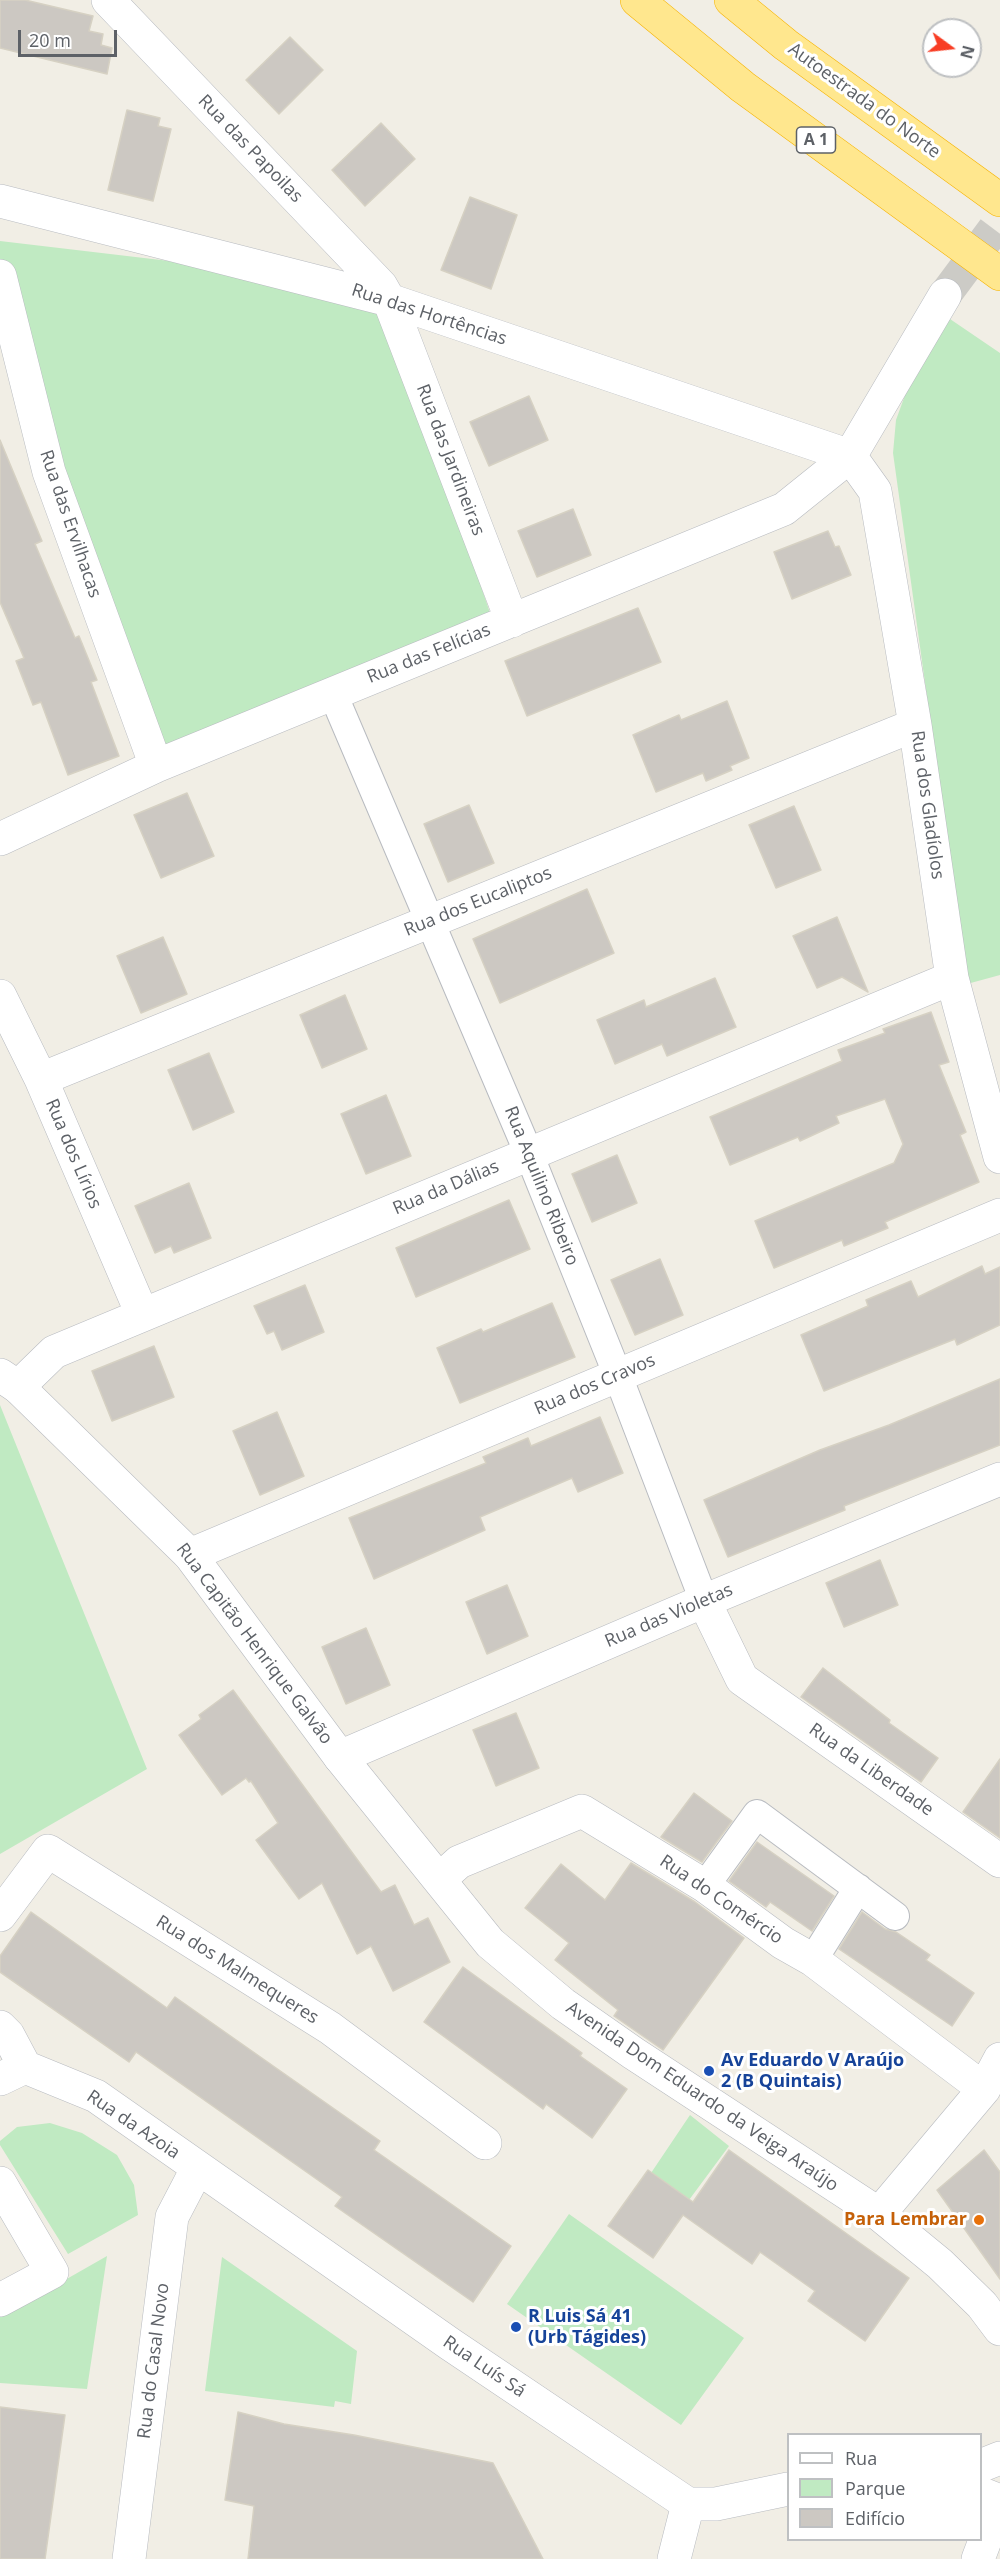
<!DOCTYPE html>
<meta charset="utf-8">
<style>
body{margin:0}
#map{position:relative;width:1000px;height:2559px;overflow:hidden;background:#f1eee5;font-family:"Open Sans",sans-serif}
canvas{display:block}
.legend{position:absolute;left:787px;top:2433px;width:195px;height:108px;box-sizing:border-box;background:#fff;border:2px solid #bec0c2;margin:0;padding:8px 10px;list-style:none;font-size:18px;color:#5d6167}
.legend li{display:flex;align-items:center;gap:12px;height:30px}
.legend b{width:30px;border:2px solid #bec0c2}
.north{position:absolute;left:922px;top:18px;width:60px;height:60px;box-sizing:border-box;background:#fff;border:2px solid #bec0c2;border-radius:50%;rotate:105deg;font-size:16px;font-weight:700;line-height:24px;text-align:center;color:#5d6167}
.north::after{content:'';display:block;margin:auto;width:21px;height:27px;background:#f83d24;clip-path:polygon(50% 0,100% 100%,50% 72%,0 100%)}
.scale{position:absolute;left:18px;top:30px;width:99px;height:27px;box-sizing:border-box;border:3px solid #5d6167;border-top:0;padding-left:8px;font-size:18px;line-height:21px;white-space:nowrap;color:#5d6167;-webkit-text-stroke:4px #fff;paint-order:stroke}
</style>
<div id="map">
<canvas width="1000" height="2559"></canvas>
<ul class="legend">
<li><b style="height:8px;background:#fff"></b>Rua</li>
<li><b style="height:16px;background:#c0eac2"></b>Parque</li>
<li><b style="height:16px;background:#ccc8c2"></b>Edifício</li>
</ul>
<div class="north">N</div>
<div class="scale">20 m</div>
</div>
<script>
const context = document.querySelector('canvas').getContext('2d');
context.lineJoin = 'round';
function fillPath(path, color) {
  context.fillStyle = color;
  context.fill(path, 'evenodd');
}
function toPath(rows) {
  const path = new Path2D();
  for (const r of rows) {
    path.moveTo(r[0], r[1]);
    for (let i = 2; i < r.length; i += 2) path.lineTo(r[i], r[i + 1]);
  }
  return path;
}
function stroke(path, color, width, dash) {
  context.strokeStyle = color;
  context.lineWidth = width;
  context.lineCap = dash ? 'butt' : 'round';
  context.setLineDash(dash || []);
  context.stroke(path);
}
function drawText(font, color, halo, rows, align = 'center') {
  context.font = font + ' "Open Sans",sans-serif';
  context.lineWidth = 6;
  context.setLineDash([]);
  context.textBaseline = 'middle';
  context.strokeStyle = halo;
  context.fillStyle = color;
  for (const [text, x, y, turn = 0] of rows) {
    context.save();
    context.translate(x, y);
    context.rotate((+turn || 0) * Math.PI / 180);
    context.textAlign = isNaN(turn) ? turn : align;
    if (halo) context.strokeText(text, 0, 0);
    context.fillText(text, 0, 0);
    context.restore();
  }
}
const green = toPath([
 [0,241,381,286,493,622,156,766,0,269],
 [950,319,1000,353,1000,975,967,984,893,453,896,420,908,387],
 [0,1405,147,1769,0,1854],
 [690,2115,729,2146,689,2200,651,2173],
 [50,2123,82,2133,117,2155,134,2185,138,2215,68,2254,0,2145,0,2141,17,2127],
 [569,2214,744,2338,681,2425,507,2304],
 [107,2256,87,2389,0,2383,0,2317],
 [222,2257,357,2351,351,2404,335,2401,334,2407,205,2391]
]);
const building = toPath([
 [0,0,25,0,93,16,89,31,103,34,101,45,112,48,107,74,0,48,0,0],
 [290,37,323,70,279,114,246,80,290,37],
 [127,110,160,118,158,126,171,129,153,201,108,190,127,110],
 [381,123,415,159,365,206,332,170,381,123],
 [470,197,517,215,491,289,441,270,470,197],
 [529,396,548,440,489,466,470,422,529,396],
 [0,440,42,541,35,544,75,638,79,636,97,680,91,682,119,756,68,775,41,702,33,705,16,661,24,658,0,602,0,440],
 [573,509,591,555,537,577,518,531,573,509],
 [828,531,835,547,839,546,851,575,792,599,774,552,828,531],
 [638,608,661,662,527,716,505,661,638,608],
 [727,701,749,758,730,766,732,770,706,781,703,773,656,792,633,735,679,715,681,720,727,701],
 [187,793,214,856,161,878,134,815,187,793],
 [469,805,494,863,448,882,424,824,469,805],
 [794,806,821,870,776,888,749,825,794,806],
 [587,889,614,953,500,1003,473,939,587,889],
 [837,917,868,992,842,977,817,988,793,936,837,917],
 [163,937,187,994,141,1013,117,956,163,937],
 [715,978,736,1027,667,1056,662,1044,615,1064,597,1020,644,1000,646,1007,715,978],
 [345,995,367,1049,322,1068,300,1015,345,995],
 [931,1012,949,1062,939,1065,966,1132,960,1135,979,1182,885,1222,888,1228,844,1246,842,1240,774,1268,755,1221,894,1163,903,1144,885,1099,836,1116,839,1123,800,1141,798,1137,730,1165,710,1117,842,1061,838,1050,885,1033,883,1029,931,1012],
 [209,1053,234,1112,193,1130,168,1070,209,1053],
 [386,1095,411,1156,366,1174,341,1114,386,1095],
 [617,1155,637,1203,592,1222,572,1174,617,1155],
 [189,1183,211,1238,174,1253,171,1246,155,1253,135,1206,189,1183],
 [509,1200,530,1249,416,1297,396,1248,509,1200],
 [660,1259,683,1315,635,1335,611,1280,660,1259],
 [982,1266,985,1274,1000,1267,1000,1325,957,1345,955,1339,824,1391,801,1335,868,1306,866,1300,911,1281,918,1297,982,1266],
 [305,1285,324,1332,282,1350,274,1331,267,1334,254,1306,305,1285],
 [552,1303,575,1357,460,1403,437,1348,481,1329,483,1332,552,1303],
 [154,1346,174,1397,112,1421,92,1371,154,1346],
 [1000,1379,1000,1445,844,1506,845,1510,728,1557,704,1500,820,1450,889,1425,1000,1379],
 [277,1412,304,1476,260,1495,233,1431,277,1412],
 [600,1417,623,1473,578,1492,572,1478,480,1517,485,1530,374,1579,349,1518,486,1463,483,1457,528,1438,531,1446,600,1417],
 [880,1560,898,1605,844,1627,826,1583,880,1560],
 [507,1585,528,1636,487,1654,466,1602,507,1585],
 [366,1628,390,1685,346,1704,322,1647,366,1628],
 [823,1668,890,1720,889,1723,938,1758,921,1782,801,1697,823,1668],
 [233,1690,381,1892,395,1885,414,1925,428,1918,450,1962,393,1991,371,1946,357,1954,322,1883,299,1899,256,1840,278,1823,251,1781,249,1782,246,1778,222,1795,179,1735,201,1719,199,1715,233,1690],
 [516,1713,539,1768,496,1786,473,1730,516,1713],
 [1000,1759,1000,1838,963,1812,1000,1759],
 [694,1793,732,1821,702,1862,661,1837,694,1793],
 [757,1842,834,1896,812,1931,770,1902,766,1907,729,1881,757,1842],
 [631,1863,695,1902,744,1938,663,2050,614,2016,618,2010,555,1960,569,1943,525,1908,561,1864,605,1900,631,1863],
 [31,1912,167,2008,175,1997,380,2141,374,2150,511,2246,473,2302,335,2206,342,2197,136,2052,129,2062,0,1972,0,1956,31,1912],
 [862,1912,885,1929,896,1932,930,1955,926,1960,974,1993,952,2026,839,1949,862,1912],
 [463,1967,582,2053,580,2056,627,2089,592,2138,546,2104,543,2109,424,2022,463,1967],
 [729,2150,909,2278,865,2341,808,2301,815,2291,760,2252,752,2264,683,2215,653,2258,608,2226,648,2170,693,2202,729,2150],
 [984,2150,1000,2172,1000,2279,937,2190,984,2150],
 [0,2407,65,2415,45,2559,0,2559,0,2407],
 [238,2412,284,2424,354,2435,493,2463,543,2559,248,2559,254,2506,225,2500,238,2412]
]);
const minorTunnel = toPath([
 [945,295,1000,221]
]);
const pedestrian = toPath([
 [333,694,529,1154,618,1376,704,1601],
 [705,1886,757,1814,895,1916],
 [813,1960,858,1888]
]);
const minor = toPath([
 [108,0,381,286,389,300,512,621],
 [0,201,389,300,850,456],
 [0,276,49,472,156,766],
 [850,456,875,491,915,725,952,978,1000,1157],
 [0,839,156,766,784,509,850,456,945,295],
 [0,996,41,1079,142,1314],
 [41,1079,915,725],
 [18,1387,54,1352,952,978],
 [190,1555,1000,1215],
 [704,1601,742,1679,1000,1861],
 [340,1757,704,1601,1000,1479],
 [440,1879,459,1862,582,1811,705,1886,783,1943,813,1960,984,2089],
 [0,1915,48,1851,330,2028,485,2143],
 [0,2027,8,2035,25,2067],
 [0,2079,25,2067,96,2096,450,2344,688,2504,716,2504,788,2489],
 [0,2183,52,2272,0,2300],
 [879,2214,984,2089,1000,2059],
 [980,2466,1000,2458],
 [129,2559,172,2217,197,2169],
 [674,2559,688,2504],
 [978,2559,1000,2501,980,2493]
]);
const tertiary = toPath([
 [0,1375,18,1387,190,1555,340,1757,490,1943,563,2004,633,2053,879,2214,940,2264,982,2305,1000,2329]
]);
const motorway = toPath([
 [637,0,743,87,1000,274],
 [731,0,786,45,1000,200]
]);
const markers = [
 [709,2071,6,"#1a4fb4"],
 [979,2220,6,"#e8710a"],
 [516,2327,6,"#1a4fb4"]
];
const shields = [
 [816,140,39]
];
const shieldNames = [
 ["A 1",816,140]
];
const streetNames = [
 ["Autoestrada do Norte",864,101,36],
 ["Rua das Papoilas",250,149,46],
 ["Rua das Hortências",429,315,18],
 ["Rua das Jardineiras",450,460,69],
 ["Rua das Ervilhacas",70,524,71],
 ["Rua das Felícias",429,654,-22],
 ["Rua dos Gladíolos",927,805,82],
 ["Rua dos Eucaliptos",478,902,-22],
 ["Rua dos Lírios",73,1154,67],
 ["Rua Aquilino Ribeiro",541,1186,68],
 ["Rua da Dálias",446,1188,-23],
 ["Rua dos Cravos",595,1385,-23],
 ["Rua das Violetas",669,1616,-23],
 ["Rua Capitão Henrique Galvão",254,1644,53],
 ["Rua da Liberdade",871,1770,35],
 ["Rua do Comércio",721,1900,34],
 ["Rua dos Malmequeres",237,1970,32],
 ["Avenida Dom Eduardo da Veiga Araújo",702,2097,34],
 ["Rua da Azoia",133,2125,34],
 ["Rua do Casal Novo",154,2361,-83],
 ["Rua Luís Sá",484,2367,34]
];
const transitNames = [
 ["Av Eduardo V Araújo",721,2061],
 ["2 (B Quintais)",721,2082],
 ["R Luis Sá 41",528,2317],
 ["(Urb Tágides)",528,2338]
];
const foodNames = [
 ["Para Lembrar",967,2220]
];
fillPath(green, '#c0eac2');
fillPath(building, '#ccc8c2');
stroke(building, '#d6d1c3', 1.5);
stroke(minorTunnel, '#cccbc6', 33, [33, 16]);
stroke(pedestrian, '#b8bbc0', 30);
stroke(minor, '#b8bbc0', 34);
stroke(tertiary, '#b8bbc0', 34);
stroke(motorway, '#f6b300', 34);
stroke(pedestrian, '#fff', 28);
stroke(minor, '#fff', 33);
stroke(tertiary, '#fff', 33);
stroke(motorway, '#ffe78e', 33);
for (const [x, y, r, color] of markers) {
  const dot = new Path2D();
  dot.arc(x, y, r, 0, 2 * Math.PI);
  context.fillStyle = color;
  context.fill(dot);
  stroke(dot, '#fff', 2);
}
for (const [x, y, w] of shields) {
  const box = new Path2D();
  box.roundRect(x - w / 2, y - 13, w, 26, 4.5);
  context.fillStyle = '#fff';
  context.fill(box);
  stroke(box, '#5d6167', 1.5);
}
drawText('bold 16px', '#5d6167', null, shieldNames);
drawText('18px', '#5d6167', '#fff', streetNames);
drawText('bold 18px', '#164399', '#fff', transitNames, 'left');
drawText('bold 18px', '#c56008', '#fff', foodNames, 'right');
</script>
